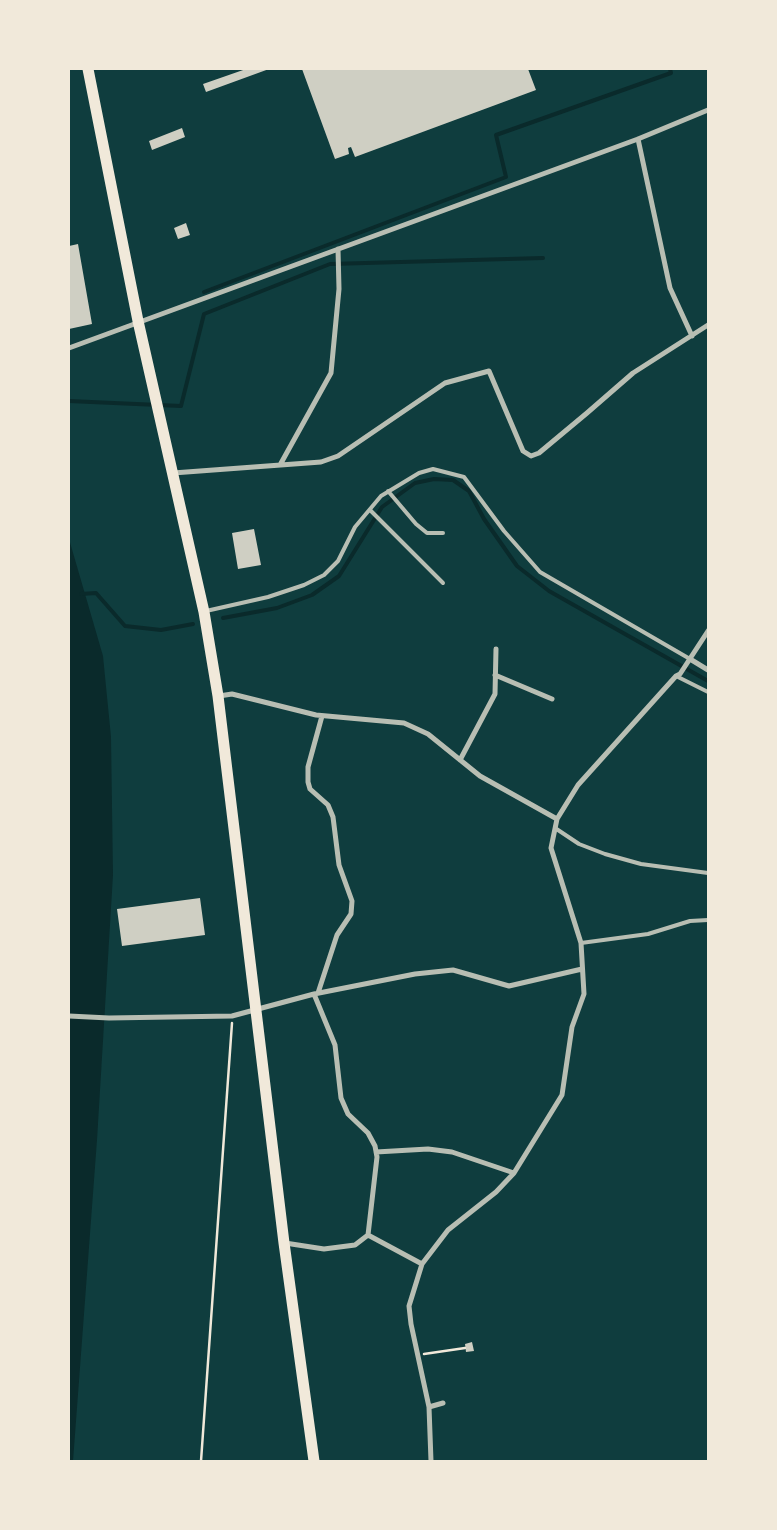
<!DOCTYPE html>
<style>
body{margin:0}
#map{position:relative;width:777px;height:1530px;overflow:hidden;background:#0f3d3e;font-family:"Open Sans",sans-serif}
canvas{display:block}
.frame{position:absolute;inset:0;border:70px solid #f1e9da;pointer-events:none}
</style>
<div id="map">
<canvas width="777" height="1530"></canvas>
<div class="frame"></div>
</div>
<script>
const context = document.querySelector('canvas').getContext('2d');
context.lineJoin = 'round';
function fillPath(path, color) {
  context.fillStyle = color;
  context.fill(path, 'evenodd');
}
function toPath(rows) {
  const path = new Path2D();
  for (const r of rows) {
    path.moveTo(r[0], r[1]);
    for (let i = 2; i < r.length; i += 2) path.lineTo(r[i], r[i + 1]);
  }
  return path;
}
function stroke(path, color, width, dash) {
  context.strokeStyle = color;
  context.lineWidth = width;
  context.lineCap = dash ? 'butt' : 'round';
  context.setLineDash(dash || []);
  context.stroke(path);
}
const water = toPath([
 [69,539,103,656,111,737,113,875,97,1140,73,1461,69,1461]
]);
const stream = toPath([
 [204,292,506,177,496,135,671,73,670,69],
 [69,401,181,406,204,314,330,264,543,258],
 [81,594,96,593,125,626,161,630,193,624],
 [223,618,277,608,312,595,339,576,382,507,415,483,434,479,453,480,469,491,484,519,517,566,549,591,708,681]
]);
const building = toPath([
 [246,69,269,69,206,92,203,84],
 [302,69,528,69,536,90,355,157,351,147,348,148,349,154,335,159],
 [182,128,185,137,152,150,149,141],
 [186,223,190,235,178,239,174,228],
 [78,244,92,324,69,329,69,246],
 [254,529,261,565,238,569,232,533],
 [200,898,205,935,122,946,117,909],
 [472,1342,474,1351,466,1352,465,1344]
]);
const path = toPath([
 [424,1354,465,1348],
 [201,1461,232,1023]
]);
const service = toPath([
 [388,491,416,524,427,533,443,533],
 [370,510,443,583],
 [206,611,268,597,304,585,324,575,338,561,355,527,381,496,419,473,433,469,464,477,504,531,540,572,690,659],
 [676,676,708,692],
 [555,828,579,844,605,854,641,864,708,873],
 [581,943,648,934,690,921,708,920]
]);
const minor = toPath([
 [638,139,670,288,692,336],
 [69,348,638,139,708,110],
 [280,465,331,373,339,289,338,249],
 [173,473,321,462,338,456,445,383,489,371,523,451,531,456,539,453,587,413,633,373,708,325],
 [690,659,708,670],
 [495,675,552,699],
 [219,696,232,694,316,715,404,723,428,734,480,776,557,819],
 [460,760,495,694,496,649],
 [318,993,337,935,351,914,352,901,339,865,333,817,328,805,310,789,308,782,308,767,322,716],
 [69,1016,109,1018,232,1016,314,994,415,974,453,970,509,986,582,969],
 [376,1152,428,1149,452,1152,514,1173],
 [368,1235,422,1264],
 [285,1243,324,1249,355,1245,368,1235,377,1157,375,1146,368,1133,348,1114,341,1098,335,1045,314,994],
 [429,1407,443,1403],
 [431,1461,429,1407,411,1324,409,1306,422,1264,448,1230,496,1192,514,1173,562,1095,572,1027,584,994,581,943,551,848,557,819,578,785,676,676,680,674,708,631]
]);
const trunk = toPath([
 [88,69,138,321,204,612,218,696,284,1243,314,1461]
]);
fillPath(water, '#0a2a2b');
stroke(stream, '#0a2a2b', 4);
fillPath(building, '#cfcfc3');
stroke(path, '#f1e9da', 2.5);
stroke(service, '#b8beb3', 4);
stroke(minor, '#b8beb3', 5);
stroke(trunk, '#f1e9da', 11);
</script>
